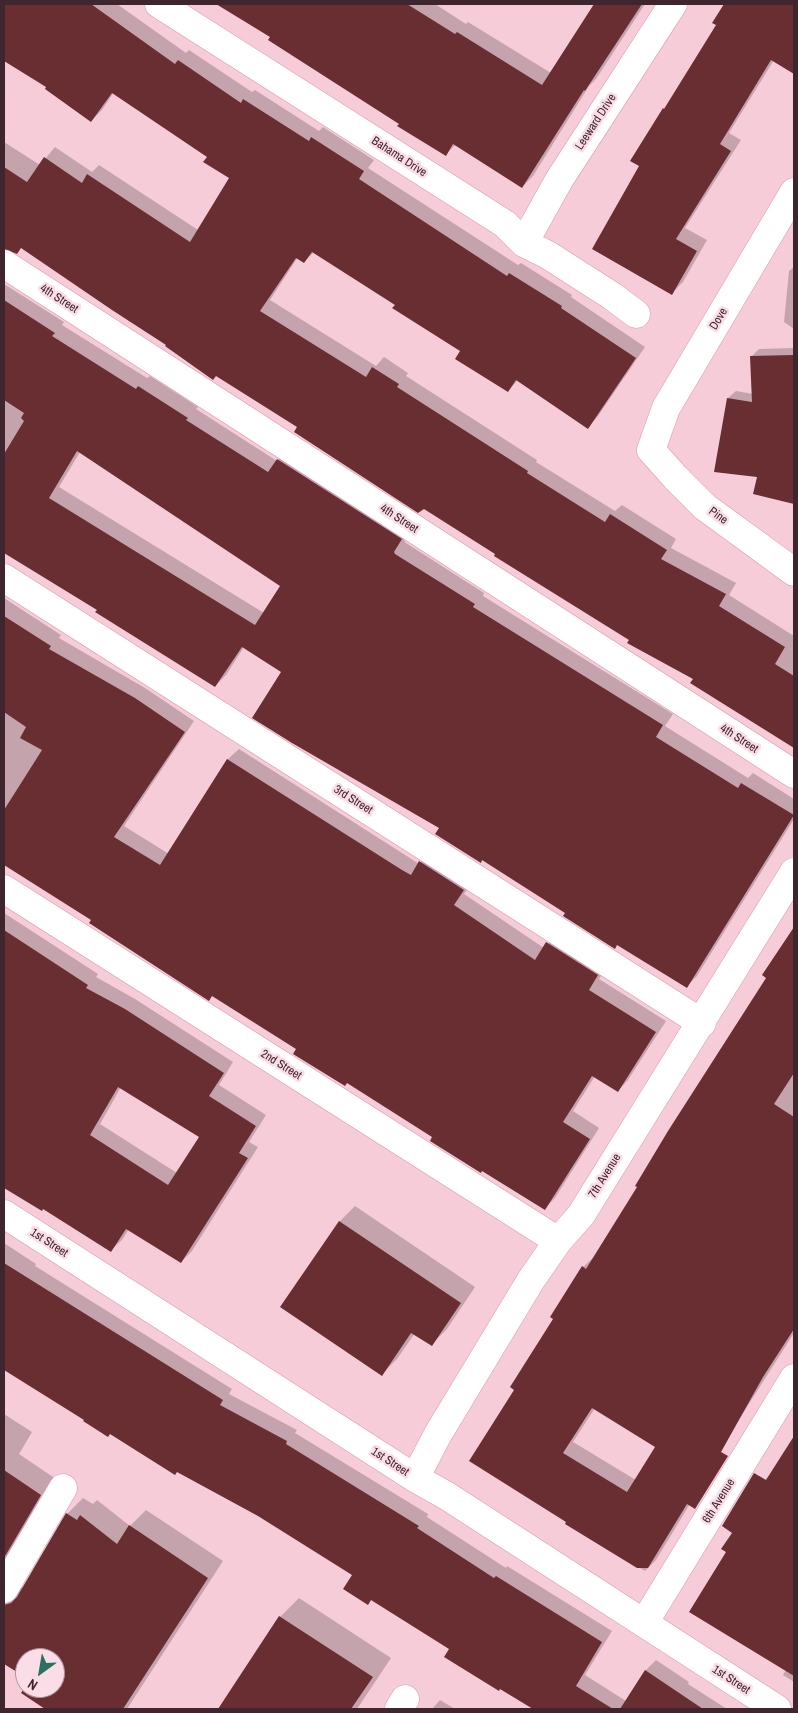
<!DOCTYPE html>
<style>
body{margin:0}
#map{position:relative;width:798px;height:1713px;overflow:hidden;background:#f6ccd9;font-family:"Archivo Narrow",sans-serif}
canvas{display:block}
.frame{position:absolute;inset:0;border:5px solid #3f252e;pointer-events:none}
.north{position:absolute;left:15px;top:1648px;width:50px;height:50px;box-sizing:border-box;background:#fadde6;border:1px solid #af939c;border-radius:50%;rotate:212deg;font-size:14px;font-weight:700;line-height:20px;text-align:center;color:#3f252e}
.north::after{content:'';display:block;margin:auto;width:18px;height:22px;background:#2c7062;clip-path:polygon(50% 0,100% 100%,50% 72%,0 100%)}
</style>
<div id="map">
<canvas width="798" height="1713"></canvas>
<div class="frame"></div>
<div class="north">N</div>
</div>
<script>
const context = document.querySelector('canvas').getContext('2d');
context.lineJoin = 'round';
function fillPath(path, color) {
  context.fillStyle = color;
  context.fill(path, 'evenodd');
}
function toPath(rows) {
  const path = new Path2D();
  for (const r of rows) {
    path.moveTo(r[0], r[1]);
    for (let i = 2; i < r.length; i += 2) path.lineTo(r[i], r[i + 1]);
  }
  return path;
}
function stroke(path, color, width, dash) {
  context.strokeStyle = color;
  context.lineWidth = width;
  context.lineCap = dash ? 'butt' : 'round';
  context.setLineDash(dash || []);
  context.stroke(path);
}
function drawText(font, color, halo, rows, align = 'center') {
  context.font = font + ' "Archivo Narrow",sans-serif';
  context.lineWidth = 5;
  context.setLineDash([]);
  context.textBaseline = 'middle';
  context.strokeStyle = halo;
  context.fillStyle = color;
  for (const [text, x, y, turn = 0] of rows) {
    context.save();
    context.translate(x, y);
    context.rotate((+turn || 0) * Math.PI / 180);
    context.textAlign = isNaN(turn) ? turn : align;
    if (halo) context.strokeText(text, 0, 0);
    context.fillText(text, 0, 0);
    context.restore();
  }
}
const shadow = toPath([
 [4,4,117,4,186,53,189,50,252,92,255,90,319,131,323,127,374,160,368,168,518,265,521,263,572,295,571,297,645,347,598,416,588,427,518,380,508,391,461,351,396,304,314,252,304,262,298,257,270,300,376,366,384,357,408,373,406,376,537,460,536,462,615,511,622,505,676,539,671,548,736,583,729,595,794,636,794,747,692,683,695,678,630,640,168,344,22,246,19,249,4,239,4,142,40,165,55,147,92,172,99,165,198,230,231,178,209,156,114,92,102,110,91,121,48,87,4,59],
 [218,4,435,4,466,24,468,22,551,73,596,4,645,4,596,79,589,86,533,176,522,187,456,144,445,155,271,37],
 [726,4,794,4,794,73,774,60,729,133,741,140,685,228,707,240,683,282,672,293,641,166,632,160,664,109,669,104,717,25,714,23],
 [794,267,794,329,784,322,789,271],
 [4,284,64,322,62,325,147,378,150,376,198,407,196,409,277,461,289,449,411,528,404,540,406,543,484,593,483,596,673,714,665,726,748,778,753,773,794,799,794,819,697,976,686,987,483,859,480,862,440,827,283,672,244,647,226,675,215,686,98,610,94,605,4,548],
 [80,452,282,585,264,613,59,487],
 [794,348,794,503,755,493,759,476,728,398,736,391,753,394,751,357,759,349],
 [4,598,61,635,59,638,145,688,194,721,124,826,169,854,228,759,239,749,413,860,419,864,431,851,474,879,464,894,544,948,558,933,608,964,599,979,666,1021,628,1080,618,1091,595,1076,573,1111,599,1128,555,1198,545,1208,213,995,209,999,92,920,4,864],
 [4,913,98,974,96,977,135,999,233,1062,219,1085,266,1115,249,1142,258,1147,192,1251,181,1262,129,1229,122,1240,111,1250,43,1208,42,1210,4,1187,4,1058,21,1034,4,1023],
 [121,1087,200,1137,177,1173,100,1124],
 [794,930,794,1333,705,1473,708,1474,656,1560,645,1571,567,1524,515,1389,583,1267,594,1257,768,978,764,975],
 [595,1408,657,1447,636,1480,573,1442],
 [355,1206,475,1287,447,1329,432,1344,415,1333,397,1359,382,1374,282,1307,340,1221],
 [4,1243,36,1264,35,1266,232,1389,229,1394,297,1430,295,1433,428,1514,427,1517,506,1568,507,1566,612,1631,585,1675,626,1701,646,1670,656,1660,689,1682,688,1684,727,1709,535,1709,500,1687,451,1649,372,1599,368,1604,354,1574,258,1515,85,1419,4,1368],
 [4,1414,32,1432,19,1454,56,1479,12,1587,24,1588,67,1514,83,1498,93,1504,97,1500,130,1526,146,1510,223,1561,127,1709,47,1709,23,1693,55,1688,55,1658,25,1658,25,1676,4,1663],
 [794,1439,794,1682,783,1675,786,1670,728,1552,723,1549,765,1480,771,1474],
 [299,1598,391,1658,357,1709,220,1709,280,1617],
 [440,1700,455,1709,432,1709]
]);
const building = toPath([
 [4,4,91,4,175,64,178,60,241,103,243,99,309,141,311,137,364,171,359,179,507,276,509,273,562,306,561,308,636,358,588,429,516,380,508,392,455,359,460,351,392,308,395,305,312,252,304,263,296,258,260,311,366,377,372,367,399,384,397,387,528,471,527,473,605,522,610,514,667,550,661,559,726,594,719,606,785,647,775,664,794,676,794,748,690,683,693,679,627,643,629,640,494,556,495,554,424,509,418,513,294,432,297,427,216,376,213,380,165,346,166,345,112,310,21,248,17,254,4,249,4,167,27,182,44,157,82,183,87,174,190,242,229,178,203,162,207,157,112,93,91,122,45,89,46,87,4,61],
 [216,4,407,4,455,34,457,32,542,85,594,4,642,4,585,91,584,90,522,188,453,144,446,156,397,126,399,124,268,40,270,37],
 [724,4,794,4,794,74,771,60,720,144,731,151,676,239,697,251,672,295,592,249,639,166,630,161,663,108,664,109,716,25,712,23],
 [4,300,55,333,52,336,136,389,138,386,188,418,186,420,268,472,277,459,402,539,394,552,395,554,475,604,473,607,663,725,656,737,738,788,741,783,794,815,687,988,617,945,615,949,563,916,565,913,482,860,481,863,435,834,439,828,292,743,252,718,281,672,242,647,215,687,95,612,97,610,4,553,4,454,24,421,21,418,24,413,4,400],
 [77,451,280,586,255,625,49,498],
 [793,355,794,382,794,504,753,494,757,477,714,472,727,398,752,402,750,356],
 [4,616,51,646,49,649,135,698,185,732,114,837,160,865,227,759,402,870,411,875,419,861,464,890,454,905,535,960,546,942,598,975,589,990,656,1032,618,1092,592,1076,563,1122,590,1139,545,1210,482,1171,481,1173,430,1141,432,1137,347,1083,345,1086,293,1054,296,1049,212,996,209,1001,89,923,91,920,4,865,4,810,42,750,20,738,26,727,4,712],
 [794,927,794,1073,774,1104,794,1117,794,1329,763,1377,721,1452,728,1456,695,1509,687,1504,648,1568,637,1568,565,1524,566,1522,469,1461,514,1390,510,1387,553,1319,550,1317,582,1266,586,1269,637,1187,635,1186,668,1131,766,978,762,975],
 [592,1408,655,1447,627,1492,563,1453],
 [4,930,88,985,86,988,125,1009,224,1073,209,1096,256,1126,239,1153,248,1158,181,1263,126,1229,111,1252,43,1209,42,1211,4,1188],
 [118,1087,199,1137,168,1185,90,1135],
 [339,1221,461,1303,432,1346,411,1333,382,1376,280,1307],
 [4,1263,223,1400,220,1405,287,1441,286,1444,419,1526,417,1528,494,1578,496,1576,602,1642,576,1686,613,1709,533,1709,500,1689,499,1691,444,1657,449,1649,371,1600,368,1605,343,1589,352,1575,258,1516,177,1472,175,1475,110,1434,108,1437,83,1421,84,1420,4,1370],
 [794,1436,794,1676,689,1612,726,1552,721,1549,732,1533,722,1526,754,1473,766,1480],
 [4,1470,41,1495,4,1558],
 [66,1513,77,1520,80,1515,117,1544,129,1525,208,1578,123,1709,45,1709,21,1693,25,1687,55,1688,55,1658,25,1658,25,1677,4,1664,4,1605,11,1603,17,1597],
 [279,1616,373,1677,351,1709,218,1709],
 [645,1670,703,1709,620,1709]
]);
const street = toPath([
 [159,4,505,224,524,243,548,255,612,296,636,314],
 [794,192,666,408,651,450,675,477,705,507,794,572],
 [524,243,559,180,673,4],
 [4,264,794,774],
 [4,578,702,1023],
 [4,889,558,1241],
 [4,1214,415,1478,447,1496,777,1709],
 [415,1478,438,1434,531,1280,558,1241,581,1215,794,872],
 [4,1589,63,1488],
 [644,1623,794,1378],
 [399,1709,405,1699]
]);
const streetNames = [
 ["Leeward Drive",596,122,-57],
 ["Bahama Drive",399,157,33],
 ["4th Street",59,299,33],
 ["Dove",719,319,-59],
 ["Pine",718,516,36],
 ["4th Street",399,519,33],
 ["4th Street",739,739,33],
 ["3rd Street",353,800,32],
 ["2nd Street",281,1065,32],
 ["7th Avenue",605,1176,-58],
 ["1st Street",49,1243,33],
 ["1st Street",390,1462,33],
 ["6th Avenue",719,1501,-58],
 ["1st Street",731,1680,33]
];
fillPath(shadow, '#0003');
fillPath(building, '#692e32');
stroke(street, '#dc99af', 29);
stroke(street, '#fff', 28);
drawText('12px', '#3f252e', '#fadde6', streetNames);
</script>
